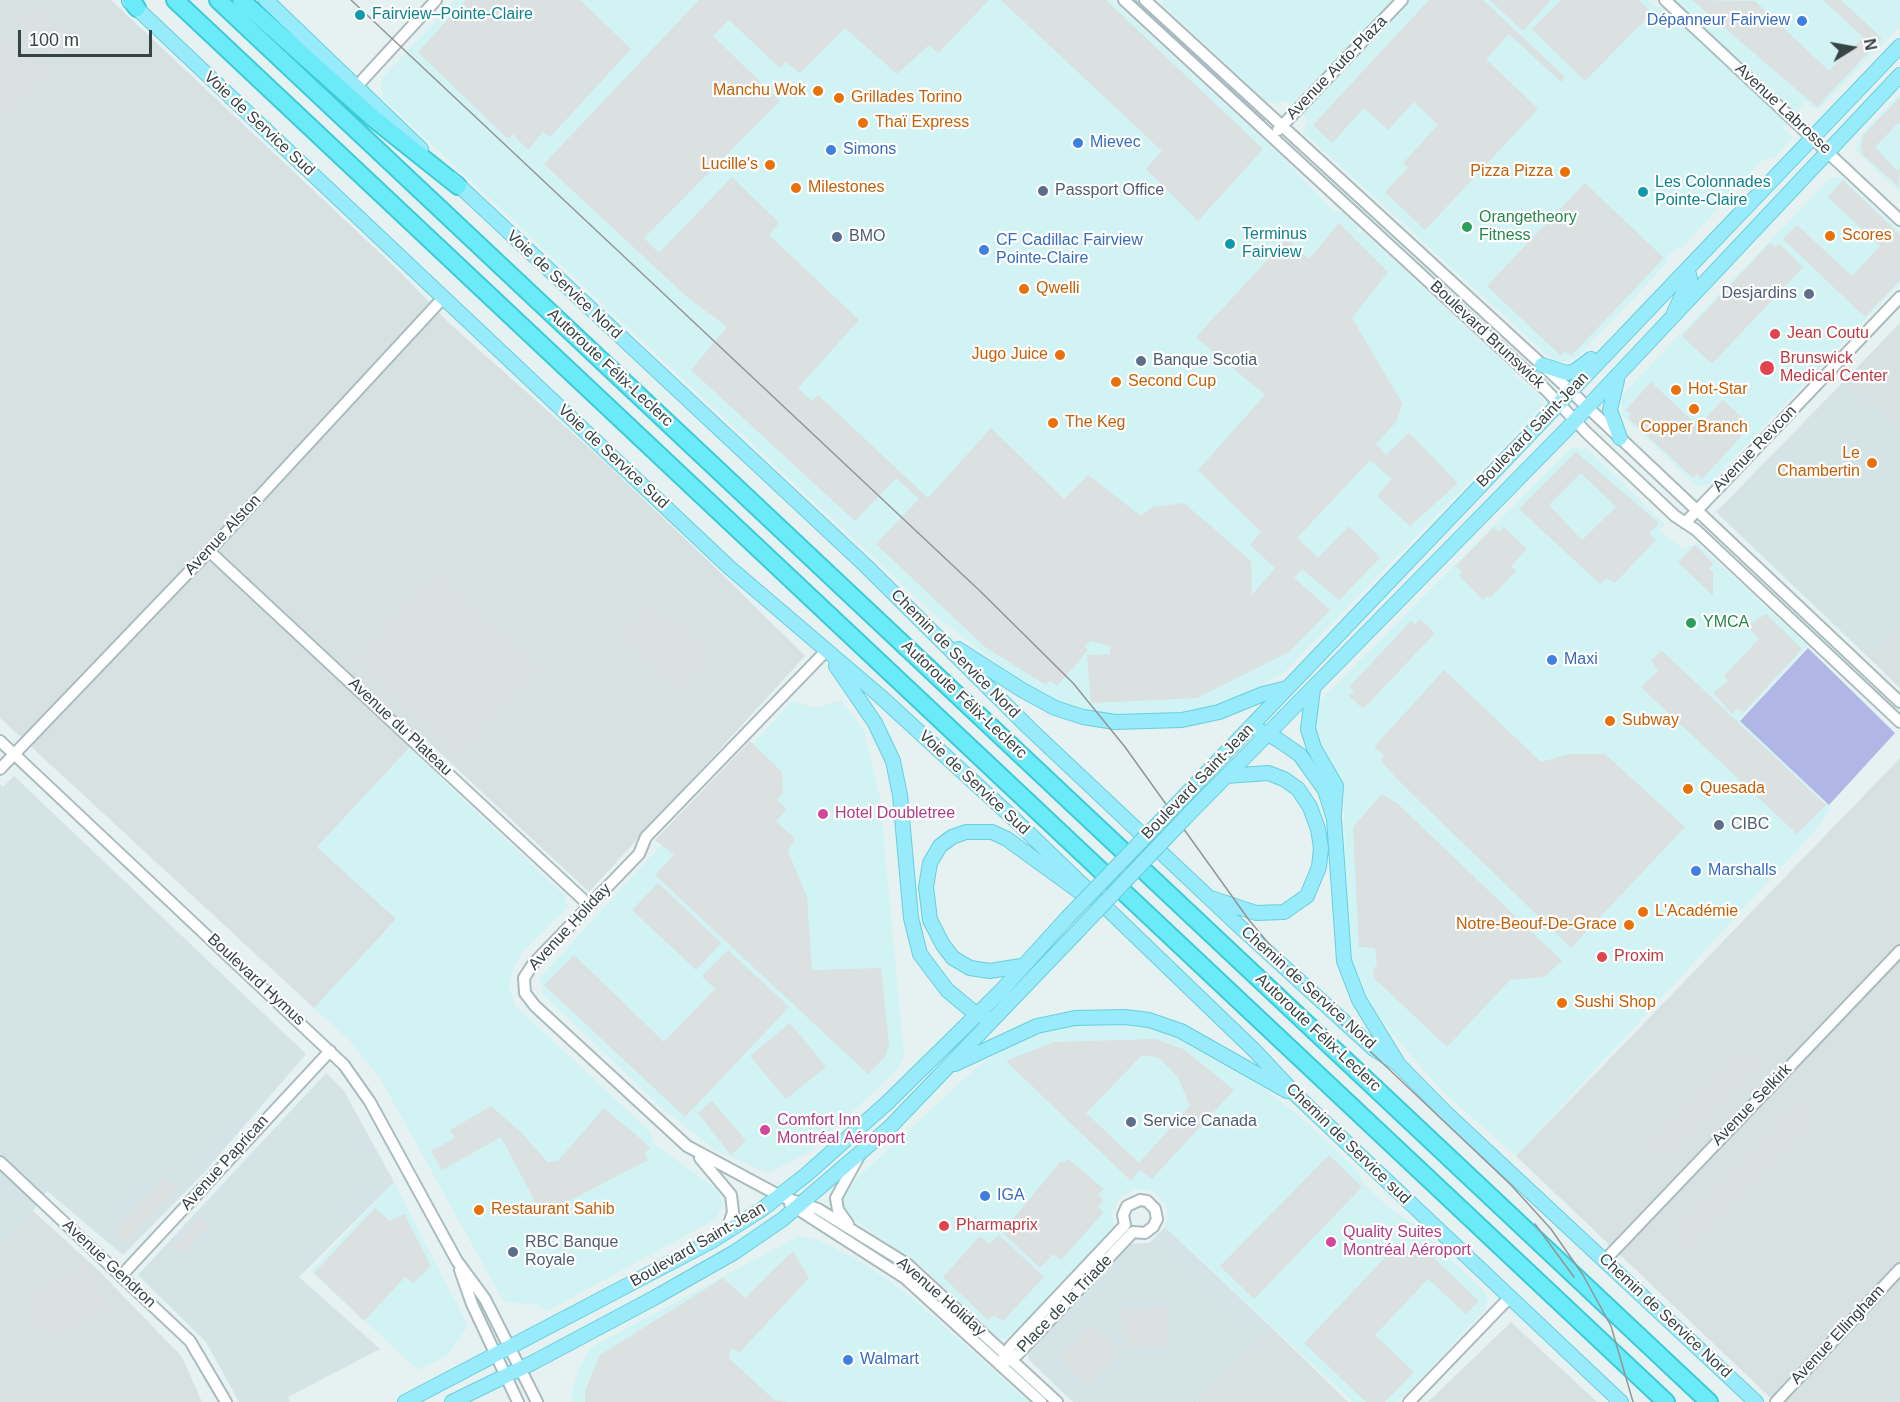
<!DOCTYPE html>
<meta charset="utf-8">
<style>
body{margin:0}
#map{position:relative;width:1900px;height:1402px;overflow:hidden;background:#e6f1f2;font-family:Arial,sans-serif}
canvas{display:block}
.north{position:absolute;left:1822px;top:18px;width:60px;height:60px;-webkit-text-stroke:4px #fff;paint-order:stroke;rotate:79deg;font-size:16px;font-weight:700;line-height:24px;text-align:center;color:#364445}
.north::after{content:'';display:block;margin:auto;width:21px;height:27px;background:#364445;clip-path:polygon(50% 0,100% 100%,50% 72%,0 100%)}
.scale{position:absolute;left:18px;top:30px;width:134px;height:27px;box-sizing:border-box;border:3px solid #364445;border-top:0;padding-left:8px;font-size:18px;line-height:21px;white-space:nowrap;color:#364445;-webkit-text-stroke:4px #fff;paint-order:stroke}
</style>
<div id="map">
<canvas width="1900" height="1402"></canvas>
<div class="north">N</div>
<div class="scale">100 m</div>
</div>
<script>
const context = document.querySelector('canvas').getContext('2d');
context.lineJoin = 'round';
function fillPath(path, color) {
  context.fillStyle = color;
  context.fill(path, 'evenodd');
}
function toPath(rows) {
  const path = new Path2D();
  for (const r of rows) {
    path.moveTo(r[0], r[1]);
    for (let i = 2; i < r.length; i += 2) path.lineTo(r[i], r[i + 1]);
  }
  return path;
}
function stroke(path, color, width, dash) {
  context.strokeStyle = color;
  context.lineWidth = width;
  context.lineCap = dash ? 'butt' : 'round';
  context.setLineDash(dash || []);
  context.stroke(path);
}
function drawText(font, color, halo, rows, align = 'center') {
  context.font = font + ' Arial,sans-serif';
  context.lineWidth = 4.5;
  context.setLineDash([]);
  context.textBaseline = 'middle';
  context.strokeStyle = halo;
  context.fillStyle = color;
  for (const [text, x, y, turn = 0] of rows) {
    context.save();
    context.translate(x, y);
    context.rotate((+turn || 0) * Math.PI / 180);
    context.textAlign = isNaN(turn) ? turn : align;
    if (halo) context.strokeText(text, 0, 0);
    context.fillText(text, 0, 0);
    context.restore();
  }
}
const residential = toPath([
 [1844,381,1900,434,1900,622,1868,657,1716,512],
 [14,776,306,1054,202,1175,123,1255,47,1191,33,1211,0,1246,0,784,3,787],
 [326,1073,344,1091,394,1182,299,1277,380,1349,288,1397,290,1402,239,1402,206,1342,138,1275],
 [1165,1227,1272,1328,1197,1402,1073,1402,1029,1360,1028,1353,1131,1244,1149,1243]
]);
const commercial = toPath([
 [455,0,1112,0,1286,161,1332,210,1343,213,1358,227,1356,230,1360,233,1362,231,1516,373,1515,376,1543,398,1544,404,1285,672,1250,692,1218,706,1185,714,1124,717,1067,706,1024,684,938,618,381,97,383,95,380,87,383,77],
 [1164,0,1648,0,1658,8,1667,0,1900,0,1900,26,1818,110,1805,102,1783,128,1793,138,1775,157,1761,161,1682,248,1678,247,1667,257,1667,263,1576,358,1556,363,1303,132,1308,120,1286,100,1278,104,1265,100,1161,3],
 [1900,94,1900,193,1856,151,1862,133],
 [1836,177,1843,178,1900,231,1900,283,1708,485,1697,487,1622,415,1621,396,1829,179],
 [1571,448,1587,449,1665,524,1659,530,1683,549,1697,543,1808,646,1739,720,1830,807,1821,824,1516,1156,1445,1094,1390,1031,1365,996,1355,975,1348,952,1346,923,1344,791,1337,771,1318,743,1314,729,1315,711,1326,694],
 [841,700,864,731,880,798,904,1056,897,1070,808,1153,768,1173,715,1150,661,1107,543,994,540,978,792,701,816,708],
 [409,748,564,895,568,907,523,951,513,970,509,986,515,1006,650,1131,653,1143,716,1189,723,1203,716,1219,547,1311,538,1305,504,1302,381,1080,348,1039,314,1008,396,919,317,847],
 [1118,1023,1150,1027,1187,1041,1260,1085,1306,1122,1355,1168,1365,1185,1390,1209,1417,1226,1485,1292,1488,1300,1484,1311,1398,1402,1353,1402,1165,1227,1168,1215,1165,1203,1152,1191,1135,1189,1120,1197,1112,1214,1114,1227,1015,1332,1003,1339,999,1338,921,1266,847,1215,843,1209,843,1198,856,1179,978,1066,1021,1039,1039,1032,1084,1024],
 [394,1182,468,1326,447,1356,418,1370,311,1271],
 [799,1236,818,1240,857,1259,909,1295,1029,1402,573,1402,572,1391,578,1371,590,1348]
]);
const industrial = toPath([
 [0,0,111,0,399,271,450,324,596,454,723,575,805,656,589,892,421,735,317,847,396,919,314,1008,0,718],
 [1900,323,1900,434,1844,381],
 [1900,622,1900,688,1868,657],
 [1900,758,1900,1402,1775,1402,1516,1156],
 [33,1211,98,1270,182,1357,202,1402,0,1402,0,1246],
 [1511,1322,1597,1402,1428,1402],
 [1272,1328,1348,1402,1197,1402]
]);
const green = toPath([
 [1133,0,1136,0,1265,120,1263,121],
 [1808,648,1895,733,1829,805,1740,721]
]);
const parking = toPath([
 [466,0,580,0,631,49,550,137,543,132,528,150,513,134,508,139,418,52],
 [699,0,989,0,938,53,929,45,897,74,845,28,800,73,786,62,780,68,729,20,713,36,780,101,644,238,659,253,732,177,779,223,769,235,859,320,798,388,812,401,818,395,928,498,991,428,1064,499,1088,475,1141,516,1153,507,1184,503,1251,561,1252,595,1275,568,1250,545,1261,532,1198,470,1265,395,1196,337,1287,239,1309,259,1339,223,1388,272,1352,318,1402,403,1397,421,1376,444,1386,455,1409,433,1458,483,1410,526,1377,496,1392,479,1370,460,1297,538,1318,558,1349,526,1380,558,1339,600,1302,569,1294,578,1330,610,1289,652,1197,698,1091,703,1087,655,1110,654,1111,646,1091,641,1084,646,1088,650,1057,686,1050,680,1046,685,985,647,876,544,919,499,896,478,855,521,691,370,727,327,686,296,544,164],
 [1001,0,1106,0,1263,149,1198,221,1146,169,1162,151],
 [1429,0,1483,0,1565,77,1561,82,1509,34,1486,59,1538,109,1425,230,1385,192,1408,168,1403,163,1438,125,1414,102,1388,130,1364,108,1332,143,1313,125],
 [1490,0,1551,0,1523,31],
 [1561,0,1639,0,1652,13,1585,81,1532,29],
 [1692,0,1755,1,1829,71,1863,37,1823,0,1841,0,1882,38,1817,107],
 [35,2,73,38,55,57,17,21],
 [0,32,44,72,0,120],
 [1900,97,1900,121,1875,147,1897,171,1900,168,1899,187,1862,154,1861,146,1863,136],
 [1843,180,1900,235,1900,280,1865,317,1783,239,1797,225,1852,276,1880,246,1828,197],
 [1585,183,1664,258,1571,356,1565,351,1561,356,1487,286],
 [1770,243,1775,247,1779,243,1803,267,1712,364,1682,336],
 [1651,382,1698,426,1723,400,1751,426,1702,479,1697,474,1693,478,1628,418,1631,414,1626,410],
 [1576,452,1659,523,1649,533,1656,540,1615,583,1607,578,1600,584,1519,509],
 [1581,473,1616,507,1582,540,1549,505],
 [1494,527,1499,532,1504,527,1527,549,1511,566,1516,571,1490,598,1487,596,1483,600,1459,576,1462,572,1456,566],
 [1695,545,1713,563,1709,569,1713,572,1713,596,1678,562],
 [435,573,539,668,459,754,355,661],
 [655,605,710,655,675,693,619,638],
 [1766,614,1802,649,1743,713,1738,708,1732,714,1713,693,1728,681,1724,676,1759,639,1747,626],
 [1420,619,1435,633,1363,709,1349,696,1354,691,1349,687,1411,621,1415,625],
 [1662,651,1826,805,1797,834,1641,687,1658,671,1651,660],
 [1444,670,1541,762,1569,754,1605,754,1685,827,1571,948,1399,781,1381,761,1384,755,1374,747],
 [750,741,782,772,783,793,777,800,787,809,776,821,795,839,788,851,807,897,812,970,881,968,889,1044,885,1057,868,1074,655,875,674,855,655,840],
 [1382,794,1398,804,1562,961,1544,977,1510,980,1447,1047,1374,978,1373,970,1377,964,1375,948,1359,947,1353,827],
 [658,883,721,943,696,970,632,910],
 [728,950,789,1007,685,1117,544,985,574,955,664,1042,715,989,702,976],
 [790,1023,826,1067,786,1099,750,1056],
 [1155,1039,1183,1049,1234,1090,1152,1179,1140,1170,1131,1181,1006,1061,1054,1042],
 [1142,1055,1159,1058,1178,1077,1190,1106,1139,1163,1086,1113],
 [1741,1049,1757,1065,1668,1160,1651,1144],
 [712,1101,746,1141,731,1155,698,1113],
 [1798,1102,1815,1118,1688,1252,1671,1236],
 [491,1106,523,1134,547,1162,558,1161,604,1108,650,1147,645,1153,648,1160,542,1215,501,1137,442,1170,431,1151,455,1138,450,1130],
 [1329,1155,1362,1187,1254,1299,1220,1266],
 [1068,1159,1104,1189,1098,1194,1103,1200,1098,1206,1103,1213,1061,1260,1053,1254,1040,1268,1002,1232,1061,1161,1064,1163],
 [164,1177,176,1188,125,1243,113,1232],
 [375,1208,390,1221,404,1214,431,1266,413,1283,405,1277,364,1321,314,1273],
 [200,1218,208,1226,183,1254,175,1247],
 [999,1235,1044,1277,1003,1321,994,1315,988,1320,943,1277,980,1236,989,1244],
 [1398,1244,1409,1254,1419,1244,1479,1301,1466,1314,1428,1279,1375,1335,1414,1372,1385,1402,1366,1402,1304,1343],
 [793,1251,809,1278,739,1353,733,1348,729,1354,730,1359,773,1399,786,1402,585,1402,585,1391,600,1355,723,1278,745,1298],
 [85,1262,108,1307,48,1339,24,1294],
 [1169,1308,1169,1346,1129,1347,1123,1340,1121,1309],
 [1092,1324,1120,1352,1087,1386,1059,1358]
]);
const minor = toPath([
 [1124,0,1546,390,1587,433,1675,516,1696,530,1900,722],
 [1145,0,1563,384,1900,702],
 [1665,0,1900,220],
 [357,86,436,0],
 [1278,130,1402,0],
 [1685,523,1900,297],
 [209,551,589,905],
 [825,652,646,837,639,854,533,964,524,978,525,993,535,1006,687,1146,780,1196,818,1209,907,1264,1057,1402],
 [0,741,344,1065,370,1102,457,1261,485,1299,537,1402],
 [0,769,209,551,443,298],
 [700,1158,731,1195,733,1212,726,1233],
 [0,1162,190,1341,226,1402],
 [1140,1200,1147,1201,1155,1209,1157,1219,1153,1227,1145,1233,1133,1232,1017,1355,1000,1365,1010,1347,1125,1225,1123,1215,1127,1206,1140,1200],
 [790,1204,905,1278,1041,1402],
 [848,1224,838,1210,836,1198,859,1156],
 [1605,1260,1900,951],
 [460,1270,472,1304,518,1402],
 [121,1276,330,1051],
 [1409,1402,1510,1297],
 [1776,1402,1900,1269]
]);
const major = toPath([
 [266,0,421,149],
 [129,1,730,568,880,696,1013,818,1254,1050,1297,1096,1621,1402],
 [452,179,866,566,1029,728,1238,925,1374,1049,1398,1064,1445,1112,1756,1402],
 [1674,313,1690,278,1687,269],
 [1542,365,1567,373,1575,371,1591,359],
 [1617,380,1610,410,1620,438],
 [958,649,1022,690,1055,708,1083,717,1115,722,1182,720,1219,712,1263,694,1287,688],
 [836,666,875,723,893,761,900,795,911,918,920,954,947,990,977,1015,984,1016],
 [1313,689,1308,729,1314,748,1336,786,1334,814],
 [1258,730,1277,739,1300,755,1325,790,1334,819,1344,961,1359,1000,1397,1062],
 [1174,807,1900,46],
 [1185,818,1566,430,1900,75],
 [1214,899,1256,913,1284,912,1307,896,1319,867,1321,848,1318,829,1310,807,1298,789,1284,779,1268,773,1226,776],
 [1021,966,990,971,970,968,953,958,943,945,930,920,926,887,930,863,940,846,952,837,966,832,992,832,1007,839,1080,892],
 [955,1064,1037,1026,1075,1018,1125,1017,1149,1020,1181,1031,1287,1091],
 [405,1402,710,1242,761,1210,806,1175,887,1103,1000,992,1067,918],
 [452,1402,532,1363,654,1298,735,1252,783,1219,890,1127,1074,935]
]);
const highway = toPath([
 [131,0,137,8],
 [175,0,1666,1402],
 [218,0,1709,1402],
 [241,0,374,119,458,186]
]);
const tram = toPath([
 [351,0,980,591,1073,683,1125,747,1249,920,1315,999,1511,1185,1551,1229,1583,1275,1611,1326,1633,1402],
 [1535,1224,1574,1277]
]);
const majorBridge = toPath([
 [1067,918,1174,807],
 [1074,935,1185,818]
]);
const markers = [
 [360,15,6,"#0f9aa8"],
 [1802,21,6,"#3f7fe0"],
 [818,91,6,"#e8710a"],
 [839,98,6,"#e8710a"],
 [863,123,6,"#e8710a"],
 [1078,143,6,"#3f7fe0"],
 [831,150,6,"#3f7fe0"],
 [770,165,6,"#e8710a"],
 [1565,172,6,"#e8710a"],
 [796,188,6,"#e8710a"],
 [1043,191,6,"#5c6f8a"],
 [1643,192,6,"#0f9aa8"],
 [1467,227,6,"#2e9e5b"],
 [1830,236,6,"#e8710a"],
 [837,237,6,"#5c6f8a"],
 [1230,244,6,"#0f9aa8"],
 [984,250,6,"#3f7fe0"],
 [1024,289,6,"#e8710a"],
 [1809,294,6,"#5c6f8a"],
 [1775,334,6,"#e0444e"],
 [1060,355,6,"#e8710a"],
 [1141,361,6,"#5c6f8a"],
 [1767,368,8,"#e0444e"],
 [1116,382,6,"#e8710a"],
 [1676,390,6,"#e8710a"],
 [1694,409,6,"#e8710a"],
 [1053,423,6,"#e8710a"],
 [1872,463,6,"#e8710a"],
 [1691,623,6,"#2e9e5b"],
 [1552,660,6,"#3f7fe0"],
 [1610,721,6,"#e8710a"],
 [1688,789,6,"#e8710a"],
 [823,814,6,"#d1479c"],
 [1719,825,6,"#5c6f8a"],
 [1696,871,6,"#3f7fe0"],
 [1643,912,6,"#e8710a"],
 [1629,925,6,"#e8710a"],
 [1602,957,6,"#e0444e"],
 [1562,1003,6,"#e8710a"],
 [1131,1122,6,"#5c6f8a"],
 [765,1130,6,"#d1479c"],
 [985,1196,6,"#3f7fe0"],
 [479,1210,6,"#e8710a"],
 [944,1226,6,"#e0444e"],
 [1331,1242,6,"#d1479c"],
 [513,1252,6,"#5c6f8a"],
 [848,1360,6,"#3f7fe0"]
];
const cultureNames = [
 ["Fairview–Pointe-Claire",372,15],
 ["Les Colonnades",1655,183],
 ["Pointe-Claire",1655,201],
 ["Terminus",1242,235],
 ["Fairview",1242,253]
];
const shopNames = [
 ["Dépanneur Fairview",1790,21,"right"],
 ["Mievec",1090,143],
 ["Simons",843,150],
 ["CF Cadillac Fairview",996,241],
 ["Pointe-Claire",996,259],
 ["Maxi",1564,660],
 ["Marshalls",1708,871],
 ["IGA",997,1196],
 ["Walmart",860,1360]
];
const streetNames = [
 ["Avenue Auto-Plaza",1337,68,-46],
 ["Avenue Labrosse",1783,109,43],
 ["Voie de Service Sud",259,124,43],
 ["Voie de Service Nord",564,285,43],
 ["Boulevard Brunswick",1487,335,43],
 ["Autoroute Félix-Leclerc",610,368,43],
 ["Boulevard Saint-Jean",1533,430,-46],
 ["Avenue Revcon",1755,449,-46],
 ["Voie de Service Sud",613,457,43],
 ["Avenue Alston",223,535,-47],
 ["Chemin de Service Nord",955,654,45],
 ["Autoroute Félix-Leclerc",964,700,43],
 ["Avenue du Plateau",400,727,43],
 ["Boulevard Saint-Jean",1198,782,-46],
 ["Voie de Service Sud",974,783,43],
 ["Avenue Holiday",570,927,-47],
 ["Boulevard Hymus",256,980,43],
 ["Chemin de Service Nord",1308,988,42],
 ["Autoroute Félix-Leclerc",1318,1033,43],
 ["Avenue Selkirk",1752,1105,-46],
 ["Chemin de Service sud",1348,1144,44],
 ["Avenue Paprican",225,1163,-48],
 ["Boulevard Saint-Jean",698,1245,-30],
 ["Avenue Gendron",109,1264,43],
 ["Avenue Holiday",941,1297,41],
 ["Place de la Triade",1065,1304,-46],
 ["Chemin de Service Nord",1665,1316,43],
 ["Avenue Ellingham",1838,1335,-47]
];
const foodNames = [
 ["Manchu Wok",806,91,"right"],
 ["Grillades Torino",851,98],
 ["Thaï Express",875,123],
 ["Lucille's",758,165,"right"],
 ["Pizza Pizza",1553,172,"right"],
 ["Milestones",808,188],
 ["Scores",1842,236],
 ["Qwelli",1036,289],
 ["Jugo Juice",1048,355,"right"],
 ["Second Cup",1128,382],
 ["Hot-Star",1688,390],
 ["The Keg",1065,423],
 ["Copper Branch",1694,428,"center"],
 ["Le",1860,454,"right"],
 ["Chambertin",1860,472,"right"],
 ["Subway",1622,721],
 ["Quesada",1700,789],
 ["L'Académie",1655,912],
 ["Notre-Beouf-De-Grace",1617,925,"right"],
 ["Sushi Shop",1574,1003],
 ["Restaurant Sahib",491,1210]
];
const serviceNames = [
 ["Passport Office",1055,191],
 ["BMO",849,237],
 ["Desjardins",1797,294,"right"],
 ["Banque Scotia",1153,361],
 ["CIBC",1731,825],
 ["Service Canada",1143,1122],
 ["RBC Banque",525,1243],
 ["Royale",525,1261]
];
const leisureNames = [
 ["Orangetheory",1479,218],
 ["Fitness",1479,236],
 ["YMCA",1703,623]
];
const healthNames = [
 ["Jean Coutu",1787,334],
 ["Brunswick",1780,359],
 ["Medical Center",1780,377],
 ["Proxim",1614,957],
 ["Pharmaprix",956,1226]
];
const hotelNames = [
 ["Hotel Doubletree",835,814],
 ["Comfort Inn",777,1121],
 ["Montréal Aéroport",777,1139],
 ["Quality Suites",1343,1233],
 ["Montréal Aéroport",1343,1251]
];
fillPath(residential, '#d4e4e6');
fillPath(commercial, '#d2f3f4');
fillPath(industrial, '#d8e1e1');
fillPath(green, '#b0b6e5');
fillPath(parking, '#dbe0e0');
stroke(minor, '#a9bbbd', 14);
stroke(major, '#68cfde', 16);
stroke(highway, '#3cccd7', 20);
stroke(minor, '#fff', 10);
stroke(major, '#97ebfa', 14);
stroke(highway, '#6beaf8', 16);
stroke(tram, '#959595', 1.5);
stroke(majorBridge, '#68cfde', 16, []);
stroke(majorBridge, '#97ebfa', 14);
for (const [x, y, r, color] of markers) {
  const dot = new Path2D();
  dot.arc(x, y, r, 0, 2 * Math.PI);
  context.fillStyle = color;
  context.fill(dot);
  stroke(dot, '#fff', 2);
}
drawText('16px', '#0d838f', '#fff', cultureNames, 'left');
drawText('16px', '#366cbe', '#fff', shopNames, 'left');
drawText('16px', '#364445', '#fff', streetNames);
drawText('16px', '#c56008', '#fff', foodNames, 'left');
drawText('16px', '#4e5e75', '#fff', serviceNames, 'left');
drawText('16px', '#27864d', '#fff', leisureNames, 'left');
drawText('16px', '#be3a42', '#fff', healthNames, 'left');
drawText('16px', '#b23c85', '#fff', hotelNames, 'left');
</script>
